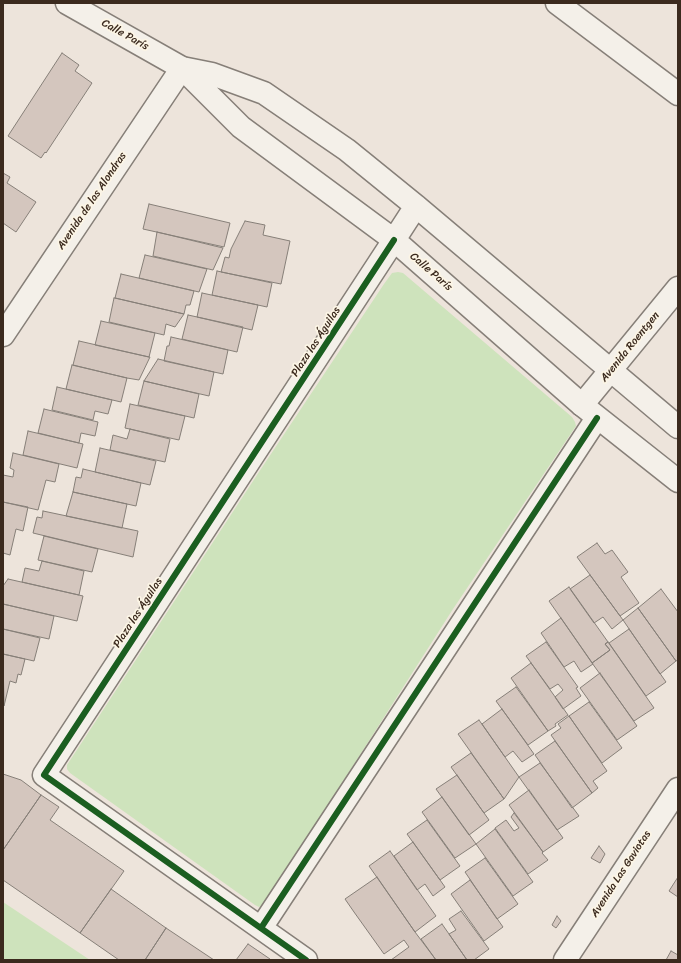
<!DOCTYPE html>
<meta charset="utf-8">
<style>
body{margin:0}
#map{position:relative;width:681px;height:963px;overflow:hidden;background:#ede4db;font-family:Sriracha,sans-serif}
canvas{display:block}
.frame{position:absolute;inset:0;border:4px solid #3b2a1e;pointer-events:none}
</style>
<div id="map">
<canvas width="681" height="963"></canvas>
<div class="frame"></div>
</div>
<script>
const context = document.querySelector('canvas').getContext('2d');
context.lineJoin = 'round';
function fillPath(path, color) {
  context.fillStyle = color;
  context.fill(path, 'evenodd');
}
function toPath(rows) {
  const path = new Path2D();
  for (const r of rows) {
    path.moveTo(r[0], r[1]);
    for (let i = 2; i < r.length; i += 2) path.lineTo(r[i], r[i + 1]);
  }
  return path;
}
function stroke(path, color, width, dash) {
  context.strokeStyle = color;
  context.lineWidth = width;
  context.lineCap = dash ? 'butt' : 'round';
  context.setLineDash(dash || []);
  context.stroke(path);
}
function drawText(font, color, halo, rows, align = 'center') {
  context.font = font + ' Sriracha,sans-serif';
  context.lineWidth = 3.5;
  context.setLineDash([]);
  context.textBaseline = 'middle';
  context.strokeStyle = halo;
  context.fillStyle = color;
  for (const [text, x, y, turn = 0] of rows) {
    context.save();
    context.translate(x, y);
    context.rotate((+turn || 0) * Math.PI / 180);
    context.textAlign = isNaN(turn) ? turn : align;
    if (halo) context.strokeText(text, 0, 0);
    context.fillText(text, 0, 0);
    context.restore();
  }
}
const green = toPath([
 [398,272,403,273,572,417,575,422,576,426,453,609,265,904,259,907,255,905,70,773,67,769,67,765,257,475,384,284,392,273],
 [3,902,90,960,3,960]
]);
const building = toPath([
 [62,53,79,65,75,71,92,83,46,153,45,152,41,158,8,136,62,53],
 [3,173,10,177,7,183,36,202,16,232,3,223,3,173],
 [149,204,230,223,224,247,143,229,149,204],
 [245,221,265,225,263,235,290,241,281,284,221,272,225,257,229,258,231,249,245,221],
 [157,232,223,248,213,270,153,256,157,232],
 [145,255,207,269,199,292,139,278,145,255],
 [217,271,272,283,267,307,212,295,217,271],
 [121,274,194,291,190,305,186,305,184,314,115,298,121,274],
 [202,293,258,305,252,330,197,317,202,293],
 [114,298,115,298,184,314,175,327,166,324,164,335,109,322,114,298],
 [188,315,243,327,237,352,182,339,188,315],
 [101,321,155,333,149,357,95,345,101,321],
 [171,337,228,350,223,374,164,361,167,346,169,346,171,337],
 [79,341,149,357,150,357,139,380,127,378,73,365,79,341],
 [158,359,214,372,209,396,144,381,158,359],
 [72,365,127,378,121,402,66,389,72,365],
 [144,381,199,394,194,418,138,405,144,381],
 [57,387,112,400,108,414,95,411,93,420,52,410,57,387],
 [130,404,185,416,179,440,125,428,130,404],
 [44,409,98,422,95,436,81,433,79,443,38,433,44,409],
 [130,429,170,439,165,462,110,450,113,435,127,439,130,429],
 [28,431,83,444,77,468,23,455,28,431],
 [100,448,156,461,150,485,95,472,100,448],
 [13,453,59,464,55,482,46,480,38,510,3,502,3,475,13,477,14,470,10,468,13,453],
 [83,469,141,483,136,506,73,492,76,477,81,478,83,469],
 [73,492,127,504,122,528,66,516,73,492],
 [3,502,28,507,23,531,16,529,10,555,3,553,3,502],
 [43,511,138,531,133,557,33,533,37,517,42,518,43,511],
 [44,536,98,549,92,572,38,560,44,536],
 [597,543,605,554,612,550,628,572,621,577,639,603,620,616,577,557,597,543],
 [42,561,84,571,79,595,22,582,25,568,39,571,42,561],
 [590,575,623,620,612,629,603,617,594,623,570,589,590,575],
 [8,579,83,596,77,621,3,604,3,586,8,579],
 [569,587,608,642,605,644,610,650,592,663,549,601,569,587],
 [661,589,678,612,678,660,676,661,638,608,661,589],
 [3,604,54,616,49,639,3,629,3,604],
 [638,608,676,661,660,674,623,620,638,608],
 [561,618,593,664,581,672,574,661,564,667,541,633,561,618],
 [3,629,40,638,34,661,3,654,3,629],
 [629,629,666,682,646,696,609,643,629,629],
 [546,642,578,687,576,688,581,696,563,709,555,697,563,690,558,684,550,689,526,656,546,642],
 [608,642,654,708,634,721,592,663,610,650,605,644,608,642],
 [3,654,25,659,21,675,18,674,16,683,10,681,4,706,3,654],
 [531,663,568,715,555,724,556,726,548,731,511,678,531,663],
 [600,673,637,726,617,740,580,688,600,673],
 [516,687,548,731,528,745,496,701,516,687],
 [589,702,622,748,602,763,569,716,589,702],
 [502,709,534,754,522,762,513,751,505,757,482,724,502,709],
 [569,716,607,771,593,781,598,788,592,793,551,735,561,728,558,724,569,716],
 [479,720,519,777,504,799,458,734,479,720],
 [555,741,592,793,572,808,535,755,555,741],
 [471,753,504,799,484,813,451,767,471,753],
 [540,763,579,816,557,830,519,777,540,763],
 [3,774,21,780,41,795,3,850,3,774],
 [457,775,489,820,469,835,436,789,457,775],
 [529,790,563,838,543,852,509,805,529,790],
 [41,795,59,807,50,820,124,871,80,933,3,880,3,850,41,795],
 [442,797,476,844,455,858,422,812,442,797],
 [514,813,543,852,542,853,548,860,528,874,495,828,506,820,514,831,519,828,511,817,514,813],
 [427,820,460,866,440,880,407,834,427,820],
 [495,829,533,882,513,896,476,844,495,829],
 [413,842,445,887,433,896,425,884,417,890,394,856,413,842],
 [599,846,605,854,600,863,591,858,599,846],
 [390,851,436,916,415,932,369,866,390,851],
 [485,858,518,904,497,919,465,872,485,858],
 [377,877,415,932,436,960,391,960,409,947,404,940,384,954,354,912,345,899,377,877],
 [678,877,678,897,669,891,678,877],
 [470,880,503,927,484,941,451,894,470,880],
 [111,889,166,928,145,960,119,960,80,933,111,889],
 [461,911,489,949,474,960,467,960,449,934,456,930,449,919,461,911],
 [557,916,561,921,556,928,552,925,557,916],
 [442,924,449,934,467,960,436,960,421,939,442,924],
 [166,928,214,960,145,960,166,928],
 [248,944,270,959,270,960,236,960,248,944],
 [671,951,678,955,678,960,666,960,671,951]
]);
const minor = toPath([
 [557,3,678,94],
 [3,335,182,68],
 [582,405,678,288],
 [261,928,597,418],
 [306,960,44,775,394,240],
 [565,960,678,789]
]);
const secondary = toPath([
 [67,3,182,68,241,127,394,240,582,405,678,481],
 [182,68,212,74,264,93,347,150,416,206,678,427],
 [394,240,416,206]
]);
const cycleway = toPath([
 [261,928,597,418],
 [306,960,44,775,394,240]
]);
const streetNames = [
 ["Calle París",125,35,29],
 ["Avenida de las Alondras",92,201,-56],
 ["Calle París",431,272,41],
 ["Plaza las Águilas",316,342,-57],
 ["Avenida Roentgen",630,347,-51],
 ["Plaza las Águilas",138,613,-57],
 ["Avenida Las Gaviotas",621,874,-57]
];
fillPath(green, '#cee3bc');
fillPath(building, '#d4c6be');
stroke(building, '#867f78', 1);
stroke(minor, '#867f78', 25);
stroke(secondary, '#867f78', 25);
stroke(minor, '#f4f0e9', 22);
stroke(secondary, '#f4f0e9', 22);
stroke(cycleway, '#1b5e20', 6);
drawText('11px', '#3b2a1e', '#fcf5e5', streetNames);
</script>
